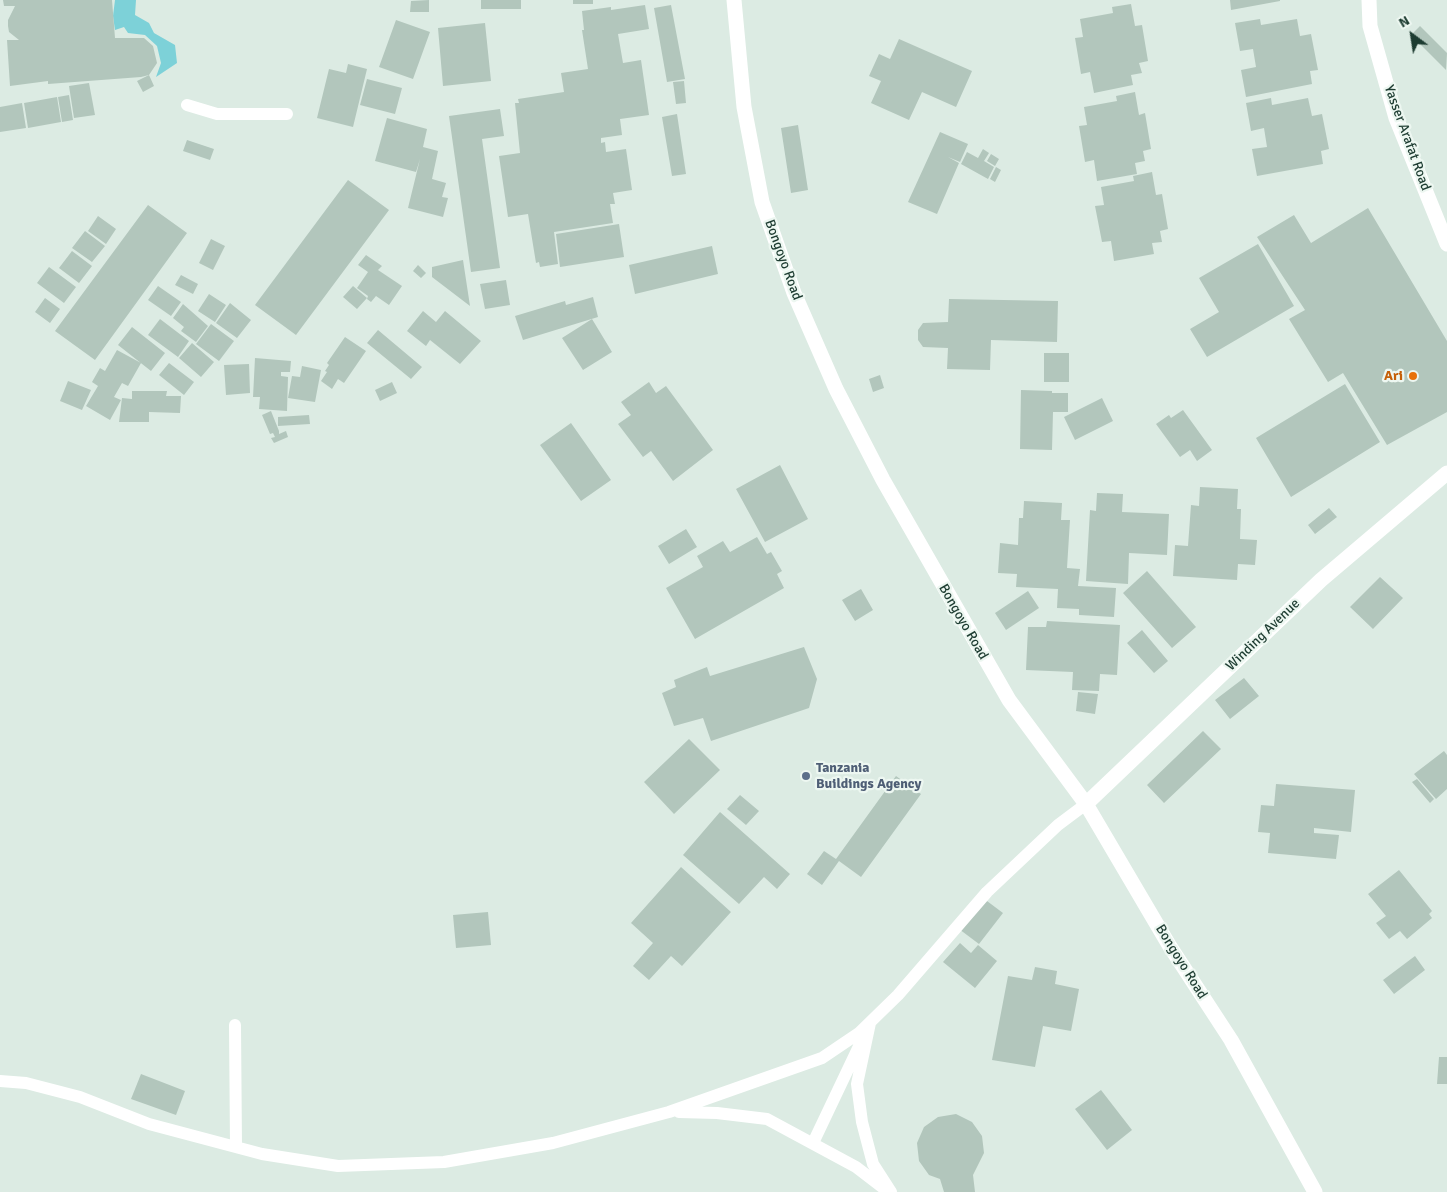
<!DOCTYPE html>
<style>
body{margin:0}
#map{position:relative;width:1447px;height:1192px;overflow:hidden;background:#dcebe3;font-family:Signika,sans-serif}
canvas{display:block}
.north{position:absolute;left:1387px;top:10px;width:50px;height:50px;-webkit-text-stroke:4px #edf7f1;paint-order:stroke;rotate:329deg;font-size:14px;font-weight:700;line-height:20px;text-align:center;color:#1d3c31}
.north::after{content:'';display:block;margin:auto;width:18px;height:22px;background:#1d3c31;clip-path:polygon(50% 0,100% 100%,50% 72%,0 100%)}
</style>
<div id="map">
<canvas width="1447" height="1192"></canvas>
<div class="north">N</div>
</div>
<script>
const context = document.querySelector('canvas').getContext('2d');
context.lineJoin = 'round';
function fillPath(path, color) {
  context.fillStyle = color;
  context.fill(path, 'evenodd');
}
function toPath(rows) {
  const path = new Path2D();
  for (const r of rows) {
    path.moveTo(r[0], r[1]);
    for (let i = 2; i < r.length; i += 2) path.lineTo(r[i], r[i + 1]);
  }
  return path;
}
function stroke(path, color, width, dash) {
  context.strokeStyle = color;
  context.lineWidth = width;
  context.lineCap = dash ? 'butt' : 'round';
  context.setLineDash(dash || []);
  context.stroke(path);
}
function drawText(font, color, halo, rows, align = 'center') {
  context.font = font + ' Signika,sans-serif';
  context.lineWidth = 4.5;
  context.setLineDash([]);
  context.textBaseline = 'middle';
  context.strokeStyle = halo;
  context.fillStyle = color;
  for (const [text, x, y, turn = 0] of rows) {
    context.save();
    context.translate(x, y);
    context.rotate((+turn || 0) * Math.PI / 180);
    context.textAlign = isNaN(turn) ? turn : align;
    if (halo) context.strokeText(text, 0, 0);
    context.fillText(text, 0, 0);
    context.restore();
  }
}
const water = toPath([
 [115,0,136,0,135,15,149,23,154,33,175,45,177,63,156,77,161,63,157,46,145,35,128,33,124,27,115,30,113,16]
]);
const building = toPath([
 [3,0,112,0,115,38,144,38,153,46,157,63,149,75,141,77,48,84,48,81,10,86,7,40,19,40,9,32,8,26,8,20,15,6,4,6],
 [429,0,429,12,410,12,411,1],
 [481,0,521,0,521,9,481,9],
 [573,0,593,0,593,4,573,4],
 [1230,0,1280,0,1280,1,1231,10],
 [1131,4,1135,26,1142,25,1148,61,1139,63,1142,73,1131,75,1133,85,1094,93,1090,72,1081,74,1075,38,1083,37,1080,19,1113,13,1112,7],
 [645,5,649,29,618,34,623,63,641,60,649,115,620,119,622,135,601,138,601,143,605,142,606,152,626,149,632,190,613,193,615,204,610,204,613,223,554,232,558,264,540,267,539,262,536,263,528,214,508,217,499,156,520,153,515,103,519,103,518,99,564,92,561,73,588,69,582,30,584,30,582,11,611,7,611,10],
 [671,5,685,79,667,82,654,8],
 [1260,19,1261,25,1297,19,1300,36,1311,34,1318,70,1310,71,1312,84,1246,97,1241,70,1256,67,1253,49,1240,51,1235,23],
 [396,20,430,32,413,79,379,67],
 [485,23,491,81,443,86,438,28],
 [1420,26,1447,53,1446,70,1411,35],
 [899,39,972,71,956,107,922,92,909,120,871,103,881,81,869,76,879,54,890,59],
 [348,64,367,69,353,127,317,118,329,69,346,73],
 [149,75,154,86,143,92,137,81],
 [367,79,402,88,395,114,360,105],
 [684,81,686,103,676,104,673,82],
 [89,83,95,115,74,118,69,86],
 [1135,92,1139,115,1145,113,1151,149,1143,151,1145,161,1135,163,1137,174,1097,181,1094,160,1085,162,1079,126,1087,125,1084,107,1117,101,1116,96],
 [69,95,73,120,62,122,58,97],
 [57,97,61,122,28,128,24,103],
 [1271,98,1272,105,1308,98,1312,116,1322,114,1329,149,1321,151,1323,164,1257,176,1252,149,1267,147,1264,128,1251,131,1246,103],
 [22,103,26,128,0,132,0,107],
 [500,109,504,136,482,139,500,268,471,272,449,116],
 [677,114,686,174,672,176,662,117],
 [387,118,427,129,423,147,438,151,432,179,446,183,442,197,448,198,443,217,408,208,420,159,416,172,375,161],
 [798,125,808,190,791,193,781,128],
 [940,132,968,144,960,162,948,157,959,163,937,214,908,202],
 [187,140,214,149,210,160,183,151],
 [983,149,989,153,984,161,994,167,988,179,961,164,967,152,978,158],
 [991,154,999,159,995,166,987,161],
 [996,167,1001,170,995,182,990,179],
 [1152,172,1156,195,1162,194,1168,229,1160,231,1162,242,1152,243,1154,254,1114,261,1111,241,1102,242,1095,206,1104,205,1101,187,1134,181,1133,176],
 [348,180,389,210,296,335,255,305],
 [148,205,187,233,95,360,55,331],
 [1368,208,1447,341,1447,412,1387,445,1343,373,1328,382,1289,319,1305,310,1257,237,1294,215,1311,243],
 [98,216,116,229,106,244,88,231],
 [619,224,624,257,560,267,556,234],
 [85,231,105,246,92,262,72,248],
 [211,239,225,246,213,270,199,263],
 [1258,244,1294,306,1207,357,1190,329,1219,312,1199,278],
 [712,246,718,274,635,294,629,265],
 [72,251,92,266,79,283,59,268],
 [366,255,382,266,378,270,402,286,389,305,376,296,371,302,367,299,368,296,357,288,368,272,358,265],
 [463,260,470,306,432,277,432,267],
 [418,265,426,273,421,278,413,271],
 [49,267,76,287,64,303,37,283],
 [181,275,198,284,193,294,175,285],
 [506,280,510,305,485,309,480,284],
 [158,286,181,302,171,316,148,300],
 [353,286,367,298,357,309,343,297],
 [209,294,226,305,215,322,198,311],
 [593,297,598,317,523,340,515,316,565,301,566,305],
 [45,298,60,309,50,323,35,312],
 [949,299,1058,301,1057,342,991,340,990,370,947,369,948,348,923,347,918,340,918,330,923,323,948,322],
 [230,303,251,320,237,338,216,323],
 [183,304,208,326,196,342,181,331,184,327,173,318],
 [423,311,436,322,445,311,481,341,460,364,430,340,426,346,407,331],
 [160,319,189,341,178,357,148,335],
 [592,319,612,352,583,370,562,338],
 [211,324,234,341,219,361,196,344],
 [132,327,165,353,151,371,118,345],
 [378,330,422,367,411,379,367,343],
 [345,337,366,351,344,383,338,379,332,389,321,381,327,372,325,371,329,365,327,363],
 [192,343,214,362,201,377,179,358],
 [117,350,141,363,128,386,122,383,114,397,121,400,110,420,86,406,98,386,92,382,100,368,105,371],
 [1044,353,1069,353,1069,382,1044,382],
 [255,358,291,361,290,372,281,372,281,376,288,377,287,411,259,409,260,397,253,397],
 [169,363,194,382,184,395,159,375],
 [249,364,250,393,226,395,224,365],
 [302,366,321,370,315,402,288,398,292,376,300,377],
 [880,375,884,388,873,392,869,379],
 [68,381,91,390,82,410,60,401],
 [392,382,397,393,380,401,375,390],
 [649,382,656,393,666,386,713,450,673,481,651,451,643,457,618,424,631,415,621,402],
 [1345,384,1380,442,1291,497,1256,438],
 [1021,390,1052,391,1052,393,1068,393,1068,412,1053,412,1052,450,1020,449],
 [132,391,167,391,166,396,181,396,180,413,149,412,149,422,119,422,122,398,132,399],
 [1102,398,1113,421,1075,440,1064,417],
 [1183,410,1212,450,1197,461,1190,450,1180,457,1156,424,1169,415,1171,418],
 [271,411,279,431,279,434,286,431,288,437,274,443,271,438,275,437,273,433,270,434,262,415],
 [309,415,310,424,278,426,278,417],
 [571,423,611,480,581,501,540,445],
 [780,465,808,519,765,542,736,489],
 [1200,487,1238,489,1237,509,1241,509,1240,539,1257,540,1255,565,1238,564,1237,580,1173,576,1175,545,1188,546,1191,505,1199,506],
 [1097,493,1123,494,1122,512,1169,514,1167,555,1129,553,1128,584,1086,581,1090,510,1096,511],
 [1024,501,1062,503,1061,520,1070,520,1067,568,1080,569,1078,586,1116,588,1114,617,1079,615,1079,609,1057,608,1058,589,1016,587,1017,574,998,573,1000,543,1018,545,1019,518,1023,518],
 [1329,508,1337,517,1315,534,1308,525],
 [686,529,697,547,669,564,658,546],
 [757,537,767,554,771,552,782,571,777,574,784,588,695,639,666,588,703,567,697,556,723,541,730,552],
 [1147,571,1196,627,1172,648,1123,593],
 [1380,577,1403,598,1373,629,1350,607],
 [861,589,873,610,855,621,842,600],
 [1028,591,1039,608,1006,630,995,613],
 [1047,621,1120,625,1117,675,1100,674,1099,691,1072,690,1073,672,1026,670,1028,627,1046,627],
 [1142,630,1168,661,1154,673,1127,643],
 [804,647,817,679,809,708,711,741,703,718,674,726,662,693,676,687,674,680,707,667,710,676],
 [1244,678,1259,696,1230,719,1215,700],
 [1078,692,1098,694,1095,714,1076,711],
 [1203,731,1221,749,1164,803,1147,785],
 [689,739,720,770,674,814,644,782],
 [1444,751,1447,755,1447,789,1436,799,1414,774],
 [896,776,921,794,861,877,839,861,822,885,807,874,824,851,836,859],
 [1417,779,1434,799,1430,803,1412,782],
 [1276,784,1355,790,1351,832,1314,828,1314,833,1339,835,1336,859,1268,853,1270,833,1258,832,1261,805,1274,806],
 [740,795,759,811,746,825,727,809],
 [720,812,790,874,777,889,764,877,739,904,683,855],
 [681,867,731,912,682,966,671,956,649,980,633,966,653,943,631,923],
 [1399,870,1432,911,1429,914,1432,918,1407,939,1400,931,1389,939,1376,923,1386,916,1368,894],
 [983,898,1003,913,979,944,959,929],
 [488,912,491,945,456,948,453,915],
 [960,943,971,953,978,945,997,961,975,988,943,962],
 [1415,956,1425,970,1394,994,1383,980],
 [1035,967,1057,971,1055,984,1079,989,1071,1031,1043,1026,1035,1067,992,1060,1008,976,1032,980],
 [1439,1057,1447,1057,1447,1084,1437,1084],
 [141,1074,185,1091,176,1115,131,1099],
 [1101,1090,1132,1130,1107,1150,1075,1109],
 [956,1114,972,1122,982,1136,984,1153,973,1175,975,1192,944,1192,940,1179,929,1175,919,1161,917,1143,924,1127,938,1117]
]);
const lane = toPath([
 [187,105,217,114,287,114],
 [235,1025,236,1147],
 [0,1081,26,1083,80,1097,149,1124,262,1154,338,1166,444,1162,553,1143,669,1112,822,1058,859,1033,898,995,987,892,1058,825,1086,804],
 [679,1112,717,1113,767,1119,856,1167,886,1190],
 [813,1143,870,1023,857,1084,862,1122,873,1164,891,1192]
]);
const street = toPath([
 [734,0,744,107,762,202,794,293,836,389,883,480,1009,700,1086,804,1169,945,1231,1040,1315,1192],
 [1369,0,1370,26,1396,118,1447,244],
 [1086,804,1321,580,1447,473]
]);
const markers = [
 [1413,376,5,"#e8710a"],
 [806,776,5,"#5c6f8a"]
];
const streetNames = [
 ["Yasser Arafat Road",1407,138,70],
 ["Bongoyo Road",783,260,70],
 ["Bongoyo Road",963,622,60],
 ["Winding Avenue",1263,635,-44],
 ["Bongoyo Road",1181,962,58]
];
const foodNames = [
 ["Ari",1403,376]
];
const serviceNames = [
 ["Tanzania",816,768],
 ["Buildings Agency",816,784]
];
fillPath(water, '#7dd1d8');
fillPath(building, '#b2c6bc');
stroke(lane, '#fff', 12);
stroke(street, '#fff', 15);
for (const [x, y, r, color] of markers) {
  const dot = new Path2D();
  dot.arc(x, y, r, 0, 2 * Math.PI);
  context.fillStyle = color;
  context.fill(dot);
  stroke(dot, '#edf7f1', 2);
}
drawText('14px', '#1d3c31', '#edf7f1', streetNames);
drawText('bold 14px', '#c56008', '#edf7f1', foodNames, 'right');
drawText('bold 14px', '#4e5e75', '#edf7f1', serviceNames, 'left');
</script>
